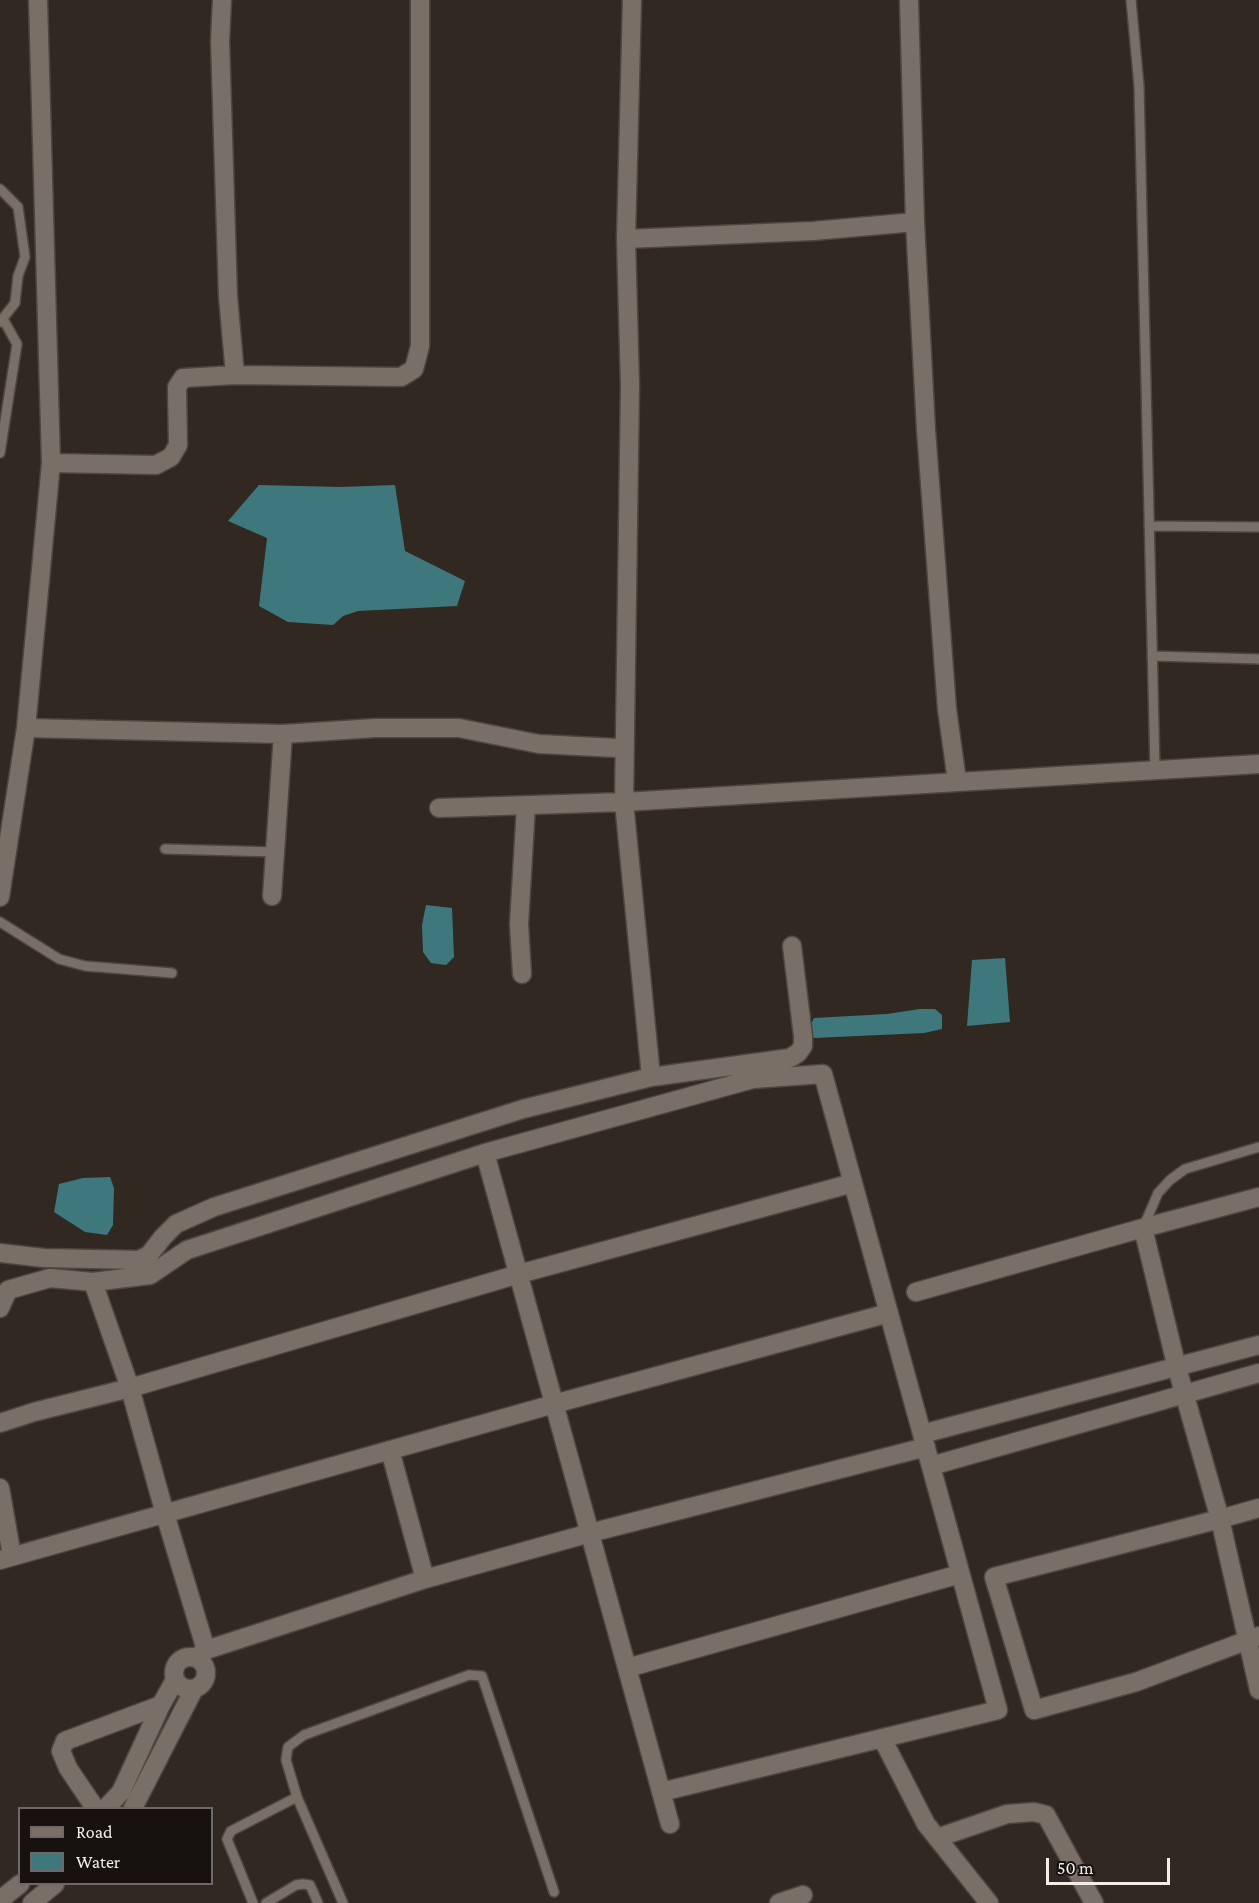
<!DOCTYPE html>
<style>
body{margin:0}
#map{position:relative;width:1259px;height:1903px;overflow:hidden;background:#322822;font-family:"Crimson Pro",serif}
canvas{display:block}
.legend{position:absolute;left:18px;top:1807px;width:195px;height:78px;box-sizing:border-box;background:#17120f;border:2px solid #6f6966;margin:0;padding:8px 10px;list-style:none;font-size:18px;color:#f3ece8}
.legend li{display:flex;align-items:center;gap:12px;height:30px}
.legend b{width:30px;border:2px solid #6f6966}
.scale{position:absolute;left:1046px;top:1858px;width:124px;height:27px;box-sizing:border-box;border:3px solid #f3ece8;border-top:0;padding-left:8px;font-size:18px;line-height:21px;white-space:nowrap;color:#f3ece8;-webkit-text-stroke:4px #17120f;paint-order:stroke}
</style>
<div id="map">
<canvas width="1259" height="1903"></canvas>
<ul class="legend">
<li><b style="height:8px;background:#7a6f67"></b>Road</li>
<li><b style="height:16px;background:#3e787c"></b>Water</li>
</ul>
<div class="scale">50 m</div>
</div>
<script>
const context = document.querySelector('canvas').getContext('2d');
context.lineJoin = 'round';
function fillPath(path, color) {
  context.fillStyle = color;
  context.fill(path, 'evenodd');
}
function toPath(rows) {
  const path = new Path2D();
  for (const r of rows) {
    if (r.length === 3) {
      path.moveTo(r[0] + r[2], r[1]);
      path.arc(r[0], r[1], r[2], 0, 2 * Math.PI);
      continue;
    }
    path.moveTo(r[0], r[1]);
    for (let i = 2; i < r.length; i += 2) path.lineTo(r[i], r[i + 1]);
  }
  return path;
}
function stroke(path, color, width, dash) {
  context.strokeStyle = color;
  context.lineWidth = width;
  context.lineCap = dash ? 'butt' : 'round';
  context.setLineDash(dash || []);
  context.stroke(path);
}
const water = toPath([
 [259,485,341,487,395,485,405,551,465,581,457,606,358,611,343,616,333,625,288,622,259,606,267,538,228,521],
 [426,905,452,908,454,957,446,965,431,963,423,952,422,925],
 [1005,958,1010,1022,967,1026,972,960],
 [920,1009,935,1009,942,1015,942,1029,924,1033,814,1038,809,1029,814,1018,887,1014],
 [110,1177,114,1188,113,1225,107,1235,85,1232,54,1212,59,1184,83,1178]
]);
const service = toPath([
 [1131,0,1139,86,1155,770],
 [0,189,18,207,25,257,18,276,15,303,0,322],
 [0,453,17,344,3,319],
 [1149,526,1259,527],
 [1152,656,1259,659],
 [165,849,276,852],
 [0,922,59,959,85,966,172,973],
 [1143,1228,1158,1193,1170,1180,1185,1169,1259,1147],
 [253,1903,227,1839,231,1831,297,1797],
 [266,1903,296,1885,303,1884,310,1885,318,1903],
 [343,1903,297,1797,286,1760,288,1747,304,1735,469,1675,482,1676,554,1892]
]);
const minor = toPath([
 [222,0,220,41,228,296,235,375],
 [632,0,626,239,630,386,624,802,1259,764],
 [909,0,915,222,926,430,947,709,957,781],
 [626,239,813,231,915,222],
 [51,463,156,465,171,457,178,445,177,387,183,378,235,375,401,377,414,369,420,346,420,0],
 [26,728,283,734,375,728,459,728,539,744,616,748,624,746],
 [439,808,624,802,651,1077],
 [272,896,283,734],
 [0,897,26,728,51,463,38,0],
 [522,974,519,924,526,806],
 [485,1153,670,1824],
 [1143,1228,1259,1197],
 [0,1253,44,1258,139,1260,149,1255,163,1237,176,1224,214,1207,523,1109,651,1077,790,1058,798,1053,803,1046,803,1036,792,946],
 [93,1282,130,1388,165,1514,206,1650,198,1656],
 [916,1292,1143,1228,1177,1368,1220,1519,994,1577,1034,1710,1136,1682,1259,1636],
 [0,1308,8,1290,50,1278,93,1282,150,1275,187,1250,485,1153,753,1079,823,1074,998,1710,661,1792],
 [0,1423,34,1412,130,1388,519,1274,853,1183],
 [922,1434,1259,1345],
 [390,1450,425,1579],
 [931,1466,1259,1373],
 [0,1488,12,1556],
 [1259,1508,1220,1519,1259,1690],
 [0,1560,554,1404,889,1313],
 [206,1650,425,1579,590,1533,926,1447],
 [190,1673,16],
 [627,1668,960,1574],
 [882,1738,926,1824,989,1903],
 [95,1808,68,1768,61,1751,65,1741,161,1705],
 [106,1808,121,1792,161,1705,175,1680],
 [133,1808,194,1689],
 [937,1838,1007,1814,1034,1812,1046,1815,1094,1903],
 [0,1900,20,1884],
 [32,1903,55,1884],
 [779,1903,803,1895]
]);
fillPath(water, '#3e787c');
stroke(service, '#4e4640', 12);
stroke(minor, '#4e4640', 21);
stroke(service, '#7a6f67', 9);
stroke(minor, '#7a6f67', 18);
</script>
